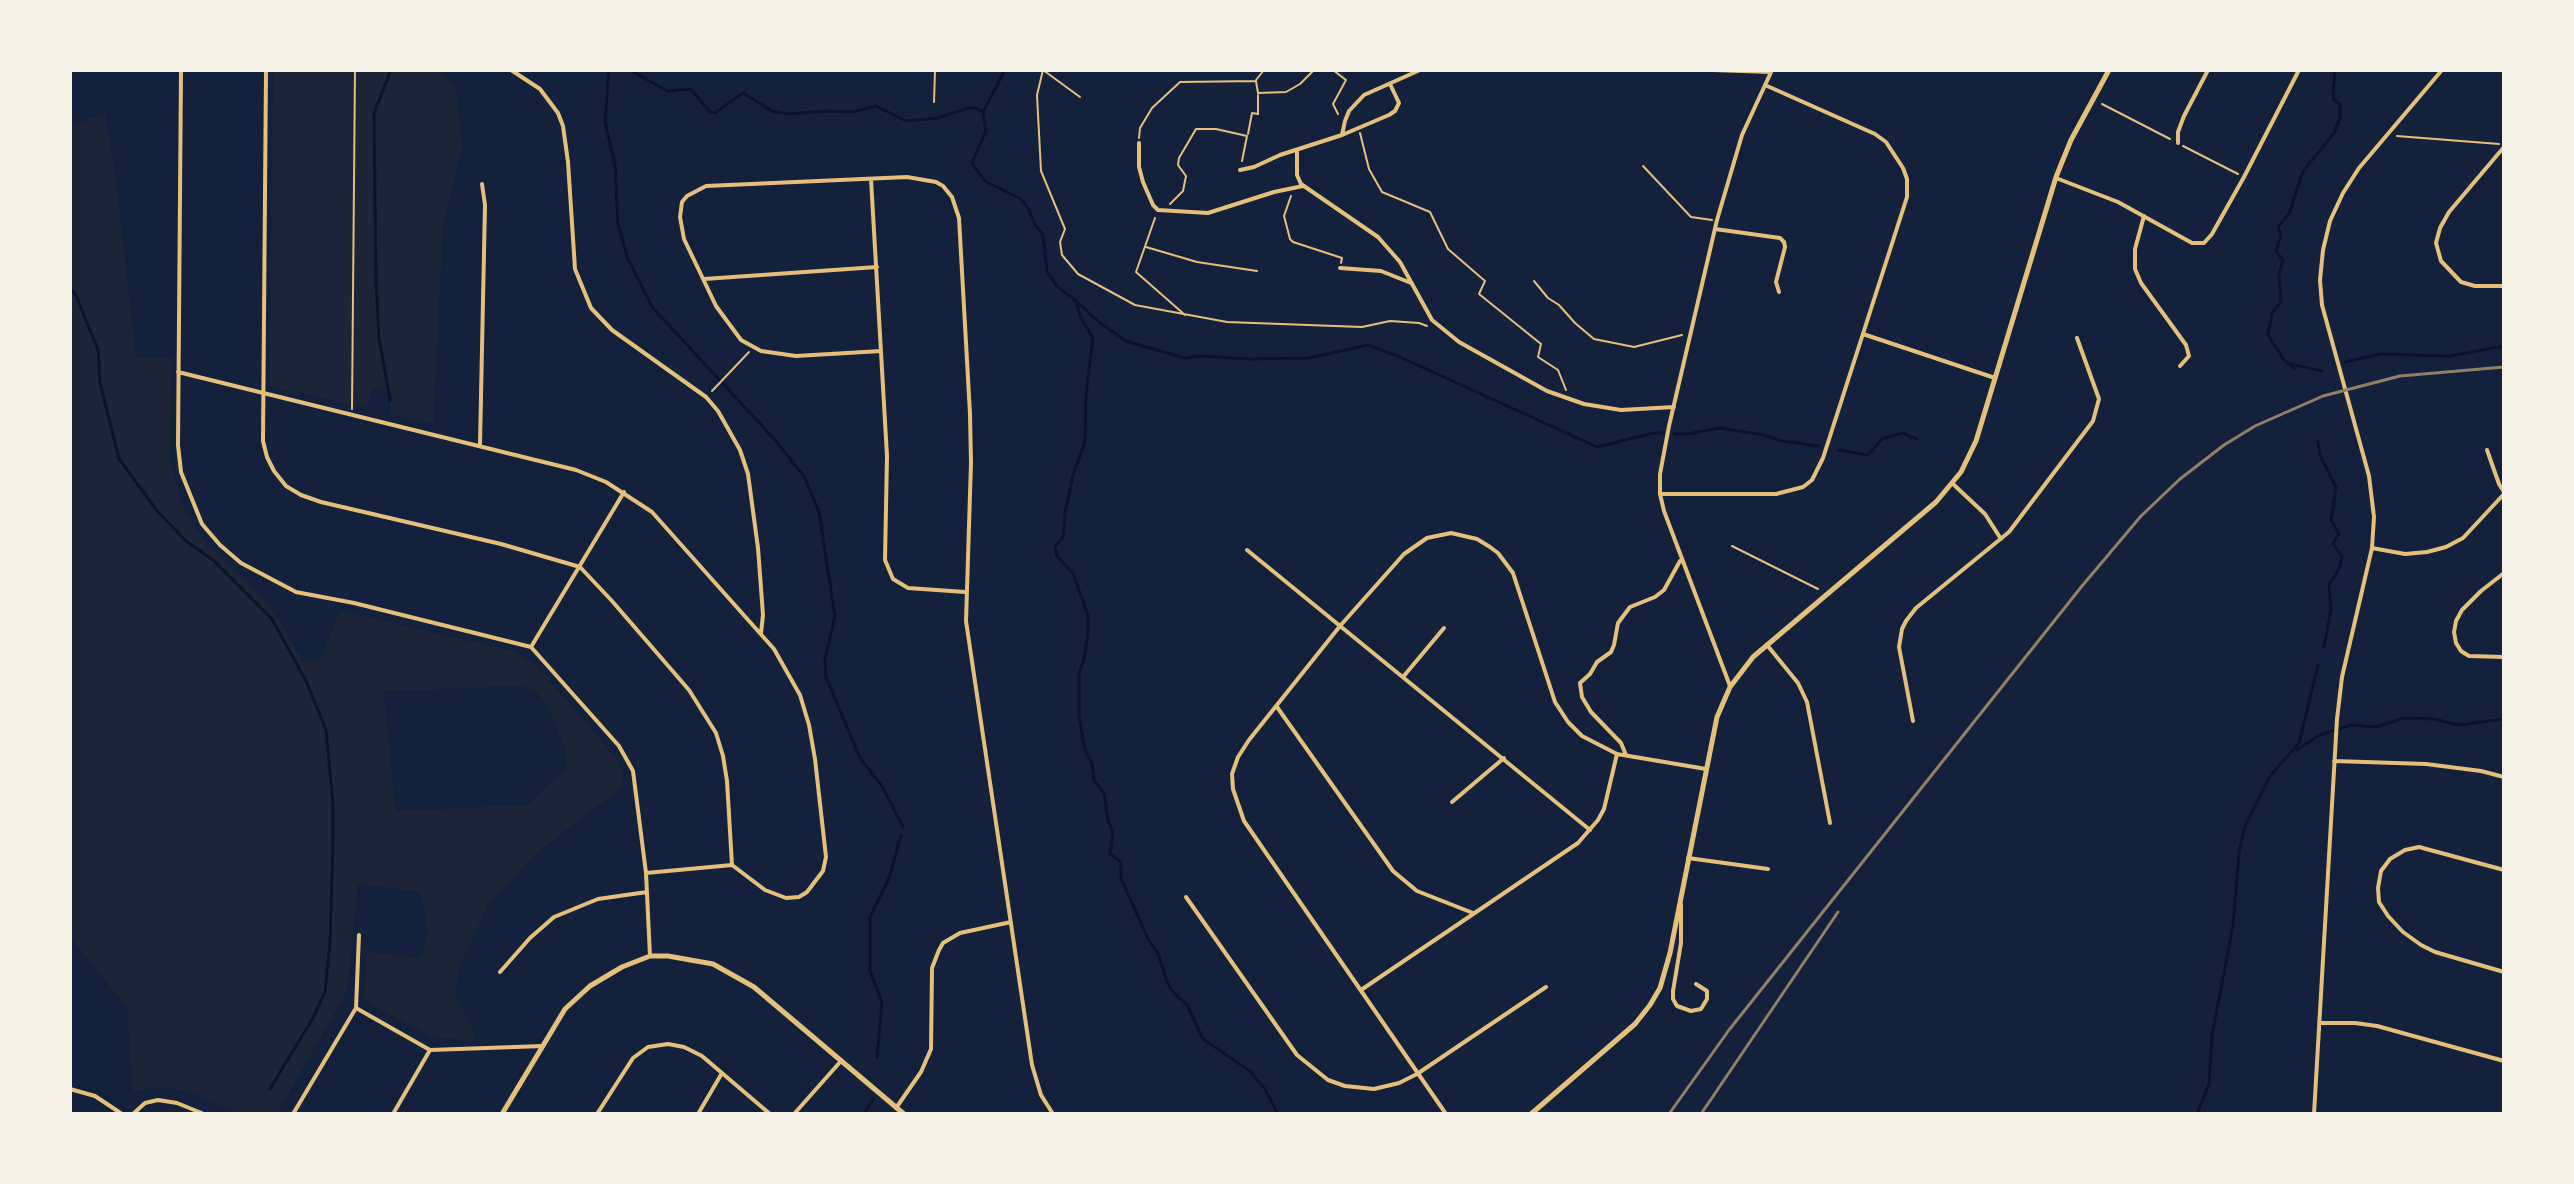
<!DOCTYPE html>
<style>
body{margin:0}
#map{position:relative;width:2574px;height:1184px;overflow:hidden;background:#14213d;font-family:"Titillium Web",sans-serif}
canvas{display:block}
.frame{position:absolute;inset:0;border:72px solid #f6f1e7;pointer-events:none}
</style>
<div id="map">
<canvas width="2574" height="1184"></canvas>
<div class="frame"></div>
</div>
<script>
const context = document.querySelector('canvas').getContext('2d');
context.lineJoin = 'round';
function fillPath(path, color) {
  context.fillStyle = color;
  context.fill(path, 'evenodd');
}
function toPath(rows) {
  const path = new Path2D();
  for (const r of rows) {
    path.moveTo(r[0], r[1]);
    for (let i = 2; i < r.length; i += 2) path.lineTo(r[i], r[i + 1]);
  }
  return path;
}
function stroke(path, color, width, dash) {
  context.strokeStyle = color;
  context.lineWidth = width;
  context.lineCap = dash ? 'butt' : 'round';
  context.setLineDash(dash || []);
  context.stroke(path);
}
const green = toPath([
 [273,70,441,70,456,91,462,148,443,226,433,424,390,414,392,392,374,387,366,407,270,387],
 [105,113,116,181,136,357,172,358,169,452,171,466,182,505,204,541,245,579,272,610,303,661,320,660,340,611,512,651,534,664,615,756,622,771,621,788,539,851,489,903,459,968,455,994,476,1036,471,1041,431,1036,364,1001,367,952,420,958,428,932,420,892,358,884,347,991,280,1109,274,1114,242,1114,183,1090,160,1087,133,1091,127,1007,70,937,70,126],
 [521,686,534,690,545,701,565,746,566,769,528,805,395,811,384,691]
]);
const stream = toPath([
 [609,70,605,122,615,165,618,224,628,259,652,307,777,442,805,478,819,512,835,616,825,660,826,677,860,758,882,786,903,827],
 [630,70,667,91,691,89,710,112,715,113,743,93,772,111,789,114,827,111,852,112,876,106,906,121,938,118,968,108,976,108,983,112,986,131,972,163,985,181,1021,199,1028,208,1035,225,1043,235,1047,272,1058,287,1076,301,1080,316,1093,338,1086,394,1085,442,1073,475,1065,513,1063,537,1055,547,1057,556,1073,573,1088,616,1088,635,1084,659,1079,673,1079,718,1085,750,1092,764,1094,780,1104,794,1108,820,1113,832,1110,854,1121,862,1121,878,1148,939,1158,953,1167,982,1173,992,1187,1005,1203,1039,1250,1071,1265,1089,1278,1114],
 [983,112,1005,70],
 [70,289,75,293,98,350,100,383,119,459,158,512,186,541,213,560,272,619,306,681,326,730,333,804,333,842,330,943,325,992,313,1018,270,1089],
 [1076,301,1100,323,1126,341,1184,358,1201,356,1248,359,1309,358,1368,345,1400,357,1597,447,1653,433,1662,433],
 [2345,362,2380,354,2450,356,2504,346],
 [2291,364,2322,371],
 [2294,368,2284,360,2268,335,2272,313,2281,302,2279,274,2283,260,2276,251,2281,235,2278,227,2290,212,2301,176,2308,165,2334,133,2340,118,2340,104,2334,100,2333,94,2335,70],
 [390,400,379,338,376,282,374,113,391,70],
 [1674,434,1688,434,1720,428,1764,435,1782,441,1819,446],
 [2318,442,2320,455,2336,487,2331,520,2339,534,2333,544,2342,556,2340,567,2329,585,2331,610,2324,647],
 [1838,450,1868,455,1882,439,1902,433,1917,439],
 [2297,750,2320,735,2351,725,2376,727,2404,718,2434,719,2459,725,2504,719],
 [877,1057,882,1002,870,971,870,917,889,878,901,835],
 [864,1114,873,1099],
 [2197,1114,2209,1084,2212,1035,2233,926,2239,853,2245,826,2270,776,2299,743,2318,665]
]);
const path = toPath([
 [1333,70,1346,80,1333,104,1338,114],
 [1256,80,1264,70],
 [1080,97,1043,70,1037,95,1041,171,1065,229,1060,242,1062,255,1078,274,1135,305,1227,322,1362,327,1390,321,1419,323,1427,326],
 [934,102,935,70],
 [2102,104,2170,139],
 [1360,133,1369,169,1382,192,1430,212,1448,249,1485,281,1479,294,1541,344,1538,357,1558,370,1566,390],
 [1248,134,1252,113,1258,114,1258,95],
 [2397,136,2499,144],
 [1139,138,1140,128,1152,108,1180,82,1256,81,1258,93,1286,92,1300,84,1314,70],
 [2183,146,2238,174],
 [1643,166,1691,217,1712,220],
 [1291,196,1284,216,1290,239,1293,242,1342,258,1341,263],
 [1170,204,1183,191,1186,176,1178,165,1179,158,1196,129,1216,129,1247,136,1242,161],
 [1155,218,1136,272,1185,315],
 [1146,247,1197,262,1257,271],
 [1534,281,1548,298,1559,305,1575,323,1594,339,1634,347,1682,335],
 [712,391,749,352],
 [352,409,355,70],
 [1732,546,1818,589]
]);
const minor = toPath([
 [181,70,178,445,181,472,202,524,220,545,241,563,296,592,354,603,531,647,619,746,633,771,646,873,650,956],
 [266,70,263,441,267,457,274,471,286,486,301,495,321,502,501,544,580,567,612,601,689,690,716,733,723,756,727,781,732,865],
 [511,70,540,89,558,113,563,126,568,162,575,269,591,308,612,330,706,397,718,411,740,450,748,474,758,548,763,615,761,633],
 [1713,70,1770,72],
 [1342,135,1345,121,1349,111,1364,95,1420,70],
 [1139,143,1139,167,1143,182,1153,205,1158,210,1208,213,1274,192,1303,186],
 [2178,143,2178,132,2184,116,2208,70],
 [2504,147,2449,212,2440,228,2436,243,2441,261,2461,282,2475,286,2504,286],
 [1297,152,1297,175,1301,184,1378,237,1400,262,1432,320,1459,342,1547,391,1584,404,1621,410,1674,407],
 [1240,170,1254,167,1280,155,1342,135,1389,115,1395,111,1399,103,1390,84],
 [2056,178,2118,202,2192,243,2204,243,2212,234,2244,177,2299,70],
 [871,179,887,456,885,560,893,579,908,588,965,592],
 [2144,216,2135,249,2135,269,2141,283,2186,345,2189,356,2180,366],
 [1715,229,1780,238,1784,242,1785,247,1776,282,1779,292],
 [1340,268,1381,271,1411,283],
 [704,279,877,267],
 [1863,334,1995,378],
 [881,351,796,356,761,351,741,340,716,306,684,239,680,217,682,202,687,196,706,186,907,177,936,182,943,186,952,197,959,218,970,414,971,463,966,621,1032,1065,1041,1095,1053,1114],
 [178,372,576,470,606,482,652,512,774,649,800,695,809,725,815,759,826,857,823,871,807,892,799,897,786,898,765,890,732,865],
 [480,444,485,205,482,184],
 [2487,450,2499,484,2504,492],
 [1953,484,1985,514,2001,539],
 [1660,494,1776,494,1803,487,1812,480,1823,458,1907,197,1907,179,1903,168,1886,142,1875,134,1765,85],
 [2372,548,2405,554,2427,552,2446,547,2463,538,2504,494],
 [1247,550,1590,830],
 [2504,573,2481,591,2462,610,2456,621,2454,632,2456,643,2461,651,2469,656,2504,657],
 [1767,645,1798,683,1807,702,1830,823],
 [531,647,624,492],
 [1403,677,1444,628],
 [1730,686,1664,511,1660,494,1660,474,1669,426,1717,220,1742,135,1772,70],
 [1277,707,1393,871,1417,891,1473,913],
 [1913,721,1899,647,1902,629,1906,621,1916,608,2009,532,2093,421,2099,399,2077,338],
 [1626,755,1621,743,1591,712,1582,697,1580,683,1590,674,1597,662,1611,652,1614,645,1618,623,1630,607,1655,597,1664,590,1680,561],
 [2334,761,2426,764,2481,771,2504,777],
 [1452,802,1504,758],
 [1688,858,1768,869],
 [2504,870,2419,847,2405,850,2390,859,2381,871,2378,888,2379,902,2388,916,2403,932,2421,945,2435,952,2504,972],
 [646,873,732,865],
 [1186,897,1297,1055,1328,1080,1345,1086,1374,1089,1399,1083,1417,1074,1546,987],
 [1681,904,1681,943,1673,991,1673,999,1677,1006,1691,1011,1701,1009,1707,999,1707,991,1696,984],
 [500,972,530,938,554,917,598,899,647,892],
 [1361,990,1578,843,1598,820,1604,809,1617,754],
 [356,1008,430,1050,543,1046],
 [2319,1023,2355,1023,2377,1026,2504,1061],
 [70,1089,95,1096,122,1114],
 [896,1108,921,1072,931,1049,932,968,939,950,943,943,960,933,1011,922],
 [133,1114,145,1103,158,1100,177,1103,204,1114],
 [293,1114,356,1008,359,935],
 [393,1114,430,1050],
 [597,1114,633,1058,648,1047,668,1044,684,1047,702,1056,770,1114],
 [698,1114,722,1073],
 [794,1114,841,1061],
 [1446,1114,1244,821,1233,789,1232,774,1238,757,1249,740,1340,626,1404,554,1427,538,1451,533,1477,539,1490,547,1498,553,1513,573,1555,702,1568,722,1582,736,1617,754,1706,769],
 [2314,1114,2337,719,2342,677,2372,548,2374,517,2369,476,2322,305,2320,280,2323,250,2330,221,2343,193,2359,168,2442,70]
]);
const tertiary = toPath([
 [502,1114,565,1009,590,986,622,967,650,956,668,956,713,964,754,987,904,1114],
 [1531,1114,1635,1024,1650,1005,1660,988,1670,953,1717,717,1730,687,1753,657,1936,502,1961,472,1976,441,2056,177,2071,140,2109,70]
]);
const rail = toPath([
 [1669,1114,1729,1030,2082,586,2141,516,2180,479,2224,445,2255,426,2323,396,2400,376,2504,367],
 [1701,1114,1838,912]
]);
fillPath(green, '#1d2539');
stroke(stream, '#0b132b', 3);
stroke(path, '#e5c07b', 2);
stroke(minor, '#e5c07b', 4);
stroke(tertiary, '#e5c07b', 5);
stroke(rail, '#918062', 3);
</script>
